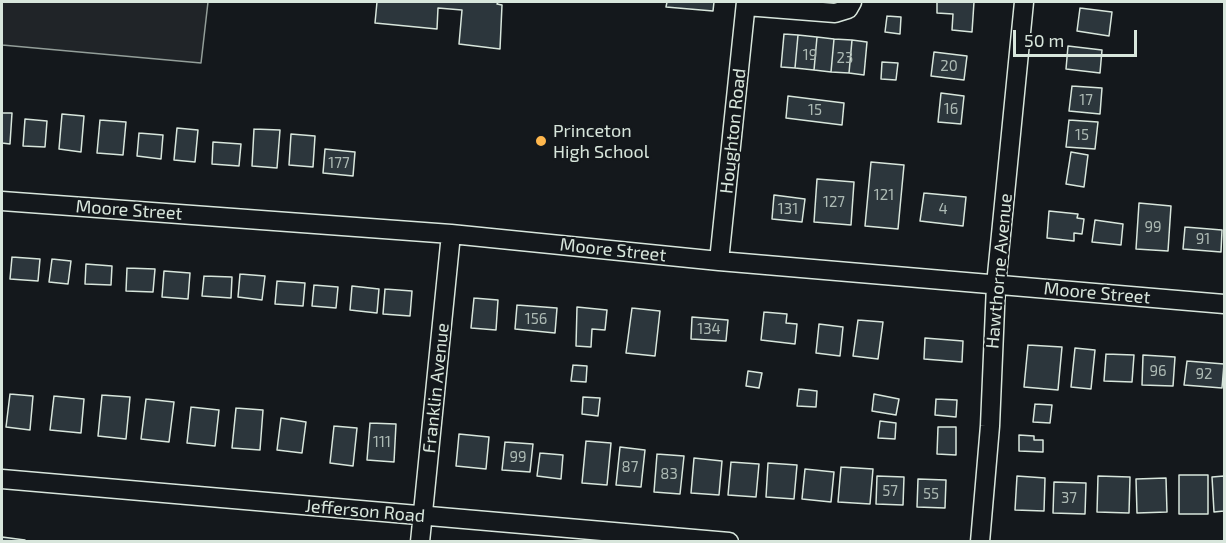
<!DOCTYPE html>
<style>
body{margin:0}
#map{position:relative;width:1226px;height:543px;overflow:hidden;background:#14181c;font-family:"Exo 2",sans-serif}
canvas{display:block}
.frame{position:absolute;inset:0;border:3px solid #d8e6dc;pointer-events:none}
.scale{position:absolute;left:1013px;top:30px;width:124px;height:27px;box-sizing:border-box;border:3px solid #d8e6dc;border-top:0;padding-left:8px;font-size:18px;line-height:21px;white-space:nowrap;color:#d8e6dc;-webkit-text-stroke:4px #14181c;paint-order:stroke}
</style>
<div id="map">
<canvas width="1226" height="543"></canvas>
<div class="frame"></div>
<div class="scale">50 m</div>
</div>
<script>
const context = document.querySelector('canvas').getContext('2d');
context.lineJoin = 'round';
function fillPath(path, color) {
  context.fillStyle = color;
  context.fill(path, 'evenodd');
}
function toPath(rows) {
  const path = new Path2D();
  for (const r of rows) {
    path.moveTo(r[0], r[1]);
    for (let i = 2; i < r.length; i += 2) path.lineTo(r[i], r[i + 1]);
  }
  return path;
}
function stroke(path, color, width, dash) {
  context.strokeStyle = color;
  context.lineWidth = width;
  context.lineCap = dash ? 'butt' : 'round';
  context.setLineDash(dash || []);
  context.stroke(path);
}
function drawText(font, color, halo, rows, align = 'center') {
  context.font = font + ' "Exo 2",sans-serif';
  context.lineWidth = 4.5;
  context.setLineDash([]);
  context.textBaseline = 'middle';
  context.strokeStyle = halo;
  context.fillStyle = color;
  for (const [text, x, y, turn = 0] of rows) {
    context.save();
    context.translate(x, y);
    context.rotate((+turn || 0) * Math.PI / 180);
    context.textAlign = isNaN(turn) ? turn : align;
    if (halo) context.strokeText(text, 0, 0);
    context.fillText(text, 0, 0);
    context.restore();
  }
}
const green = toPath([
 [2,2,208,2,201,63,2,45,2,2]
]);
const building = toPath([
 [375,2,498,2,497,4,502,5,500,49,459,44,462,10,438,8,437,29,375,23,377,2,375,2],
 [667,2,714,2,713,11,666,7,667,2],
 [937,2,974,2,972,32,952,30,953,14,937,13,937,2],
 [1080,8,1112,12,1109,36,1077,31,1080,8],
 [887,16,901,17,900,34,885,32,887,16],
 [784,34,798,35,795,68,781,67,784,34],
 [798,35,817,37,814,70,795,68,798,35],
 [817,37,834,39,831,72,814,70,817,37],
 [834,39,852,40,849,73,831,72,834,39],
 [852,40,867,42,864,75,849,73,852,40],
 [1068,46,1102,50,1100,73,1066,69,1068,46],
 [934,52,967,56,964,80,931,76,934,52],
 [882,62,898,63,896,80,881,79,882,62],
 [1072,86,1102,88,1100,114,1069,111,1072,86],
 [941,93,964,96,961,124,938,122,941,93],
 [788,96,844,103,842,125,786,118,788,96],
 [2,113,12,113,10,144,2,143,2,113],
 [62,114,84,116,81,152,59,149,62,114],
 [25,119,47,121,45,147,23,146,25,119],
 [100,120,126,122,123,155,97,153,100,120],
 [1069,120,1098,122,1095,149,1066,147,1069,120],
 [177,128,198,130,195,162,174,160,177,128],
 [254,129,280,130,277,168,252,166,254,129],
 [139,133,163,135,161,159,137,156,139,133],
 [291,134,315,136,313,167,289,165,291,134],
 [213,142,241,144,239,166,212,164,213,142],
 [325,149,355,152,353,176,323,173,325,149],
 [1071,152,1088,155,1084,187,1066,184,1071,152],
 [871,162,904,165,898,229,865,226,871,162],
 [817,179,854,182,851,225,814,222,817,179],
 [924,193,966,197,963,226,920,221,924,193],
 [774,195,805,199,802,222,772,219,774,195],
 [1139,203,1171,206,1168,251,1136,249,1139,203],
 [1049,211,1078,214,1077,218,1084,219,1082,234,1074,233,1074,241,1047,238,1049,211],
 [1095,220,1123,224,1121,245,1092,242,1095,220],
 [1185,227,1222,230,1221,252,1183,249,1185,227],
 [12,257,40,259,38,281,10,279,12,257],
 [52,259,71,261,68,284,49,282,52,259],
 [86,264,112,266,111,285,85,284,86,264],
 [127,268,155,269,153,292,126,291,127,268],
 [164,271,190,273,188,299,162,297,164,271],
 [240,274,265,276,262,300,238,297,240,274],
 [204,276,232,277,231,298,202,296,204,276],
 [277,281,305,283,303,306,275,304,277,281],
 [314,285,338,287,336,308,312,306,314,285],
 [352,286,379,289,377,313,350,310,352,286],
 [385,289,412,291,410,316,383,314,385,289],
 [474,298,498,300,496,330,471,328,474,298],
 [517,305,557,308,555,333,515,329,517,305],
 [577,307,607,310,605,330,592,329,591,347,576,346,577,307],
 [632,308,660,311,655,356,626,353,632,308],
 [764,312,787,314,786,323,797,324,795,344,761,340,764,312],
 [692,317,728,320,726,341,691,339,692,317],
 [858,320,883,322,878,359,853,356,858,320],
 [819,324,843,327,840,356,816,353,819,324],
 [925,338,963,341,962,362,924,359,925,338],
 [1028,345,1062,347,1058,390,1024,387,1028,345],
 [1075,348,1095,350,1091,389,1071,387,1075,348],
 [1106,354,1134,355,1132,382,1104,381,1106,354],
 [1143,355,1175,357,1173,386,1142,385,1143,355],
 [1187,361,1224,364,1222,388,1184,385,1187,361],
 [573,365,587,366,586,382,571,381,573,365],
 [748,371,762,373,759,388,746,386,748,371],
 [799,389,817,391,816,407,797,406,799,389],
 [10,394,33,396,30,430,6,427,10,394],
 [874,394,899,399,896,415,872,411,874,394],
 [102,395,130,397,126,439,98,436,102,395],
 [54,396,84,399,81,433,50,430,54,396],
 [583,397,600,398,598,416,582,414,583,397],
 [146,399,174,402,169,442,141,439,146,399],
 [936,399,957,400,956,417,935,415,936,399],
 [1035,404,1052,405,1050,423,1033,422,1035,404],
 [191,407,219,410,215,446,187,443,191,407],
 [236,408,263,410,260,450,232,448,236,408],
 [281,418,306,422,302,453,277,450,281,418],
 [880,421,896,423,895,439,878,438,880,421],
 [370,423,396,424,394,462,367,460,370,423],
 [334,426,357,428,353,466,330,463,334,426],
 [938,427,956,427,956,455,937,454,938,427],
 [459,434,489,437,486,469,456,466,459,434],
 [1019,435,1034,436,1034,440,1043,440,1043,452,1019,451,1019,435],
 [586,441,611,443,607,485,582,483,586,441],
 [505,442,533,444,530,472,502,470,505,442],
 [620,447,645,450,641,487,616,485,620,447],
 [540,453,563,455,561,479,537,476,540,453],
 [657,454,684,456,680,494,654,492,657,454],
 [694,458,722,461,719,495,691,493,694,458],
 [731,462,759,464,756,497,728,495,731,462],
 [768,463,797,465,794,499,766,497,768,463],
 [841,467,873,469,870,504,838,502,841,467],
 [805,469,834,472,831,502,802,499,805,469],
 [1179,475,1208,475,1208,514,1179,514,1179,475],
 [877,476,904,477,903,505,876,504,877,476],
 [1017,476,1045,478,1044,511,1015,510,1017,476],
 [1098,476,1130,477,1129,513,1097,512,1098,476],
 [1224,476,1224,511,1214,512,1212,477,1224,476],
 [1166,478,1167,512,1137,513,1136,479,1166,478],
 [918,479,946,480,945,508,917,507,918,479],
 [1054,482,1086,483,1085,514,1053,513,1054,482],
 [2,537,25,540,25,542,2,542,2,537]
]);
const minor = toPath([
 [746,6,835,13,848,9,852,2],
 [2,201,451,234,719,261,1224,304],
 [719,261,746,2],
 [2,479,729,542],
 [420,542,451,234],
 [980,542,990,426,996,285,1024,2]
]);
const markers = [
 [541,141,6,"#ffb74d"]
];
const numberNames = [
 ["19",810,55],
 ["23",845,58],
 ["20",949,66],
 ["17",1086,100],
 ["16",951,109],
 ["15",815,110],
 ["15",1082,135],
 ["177",339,163],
 ["121",884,195],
 ["127",834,202],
 ["131",788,209],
 ["4",943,209],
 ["99",1153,227],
 ["91",1203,239],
 ["156",536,319],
 ["134",709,329],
 ["96",1158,371],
 ["92",1204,374],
 ["111",382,442],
 ["99",518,457],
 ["87",630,467],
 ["83",669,474],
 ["57",890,491],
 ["55",931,494],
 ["37",1069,498]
];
const poiNames = [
 ["Princeton",553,131],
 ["High School",553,152]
];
const streetNames = [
 ["Houghton Road",733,131,-84],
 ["Moore Street",129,210,4],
 ["Moore Street",613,250,6],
 ["Hawthorne Avenue",999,271,-85],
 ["Moore Street",1097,293,5],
 ["Franklin Avenue",436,388,-84],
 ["Jefferson Road",365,511,5]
];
fillPath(green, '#202428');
stroke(green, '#939e99', 1.5);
fillPath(building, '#2c363c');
stroke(building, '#d8e6dc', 1.5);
stroke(minor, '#d8e6dc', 21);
stroke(minor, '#14181c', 18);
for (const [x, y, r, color] of markers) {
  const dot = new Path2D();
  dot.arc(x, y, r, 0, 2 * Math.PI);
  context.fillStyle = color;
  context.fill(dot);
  stroke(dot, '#14181c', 2);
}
drawText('15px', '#adbab4', null, numberNames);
drawText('18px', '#d8e6dc', '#14181c', poiNames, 'left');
drawText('18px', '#d8e6dc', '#14181c', streetNames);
</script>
